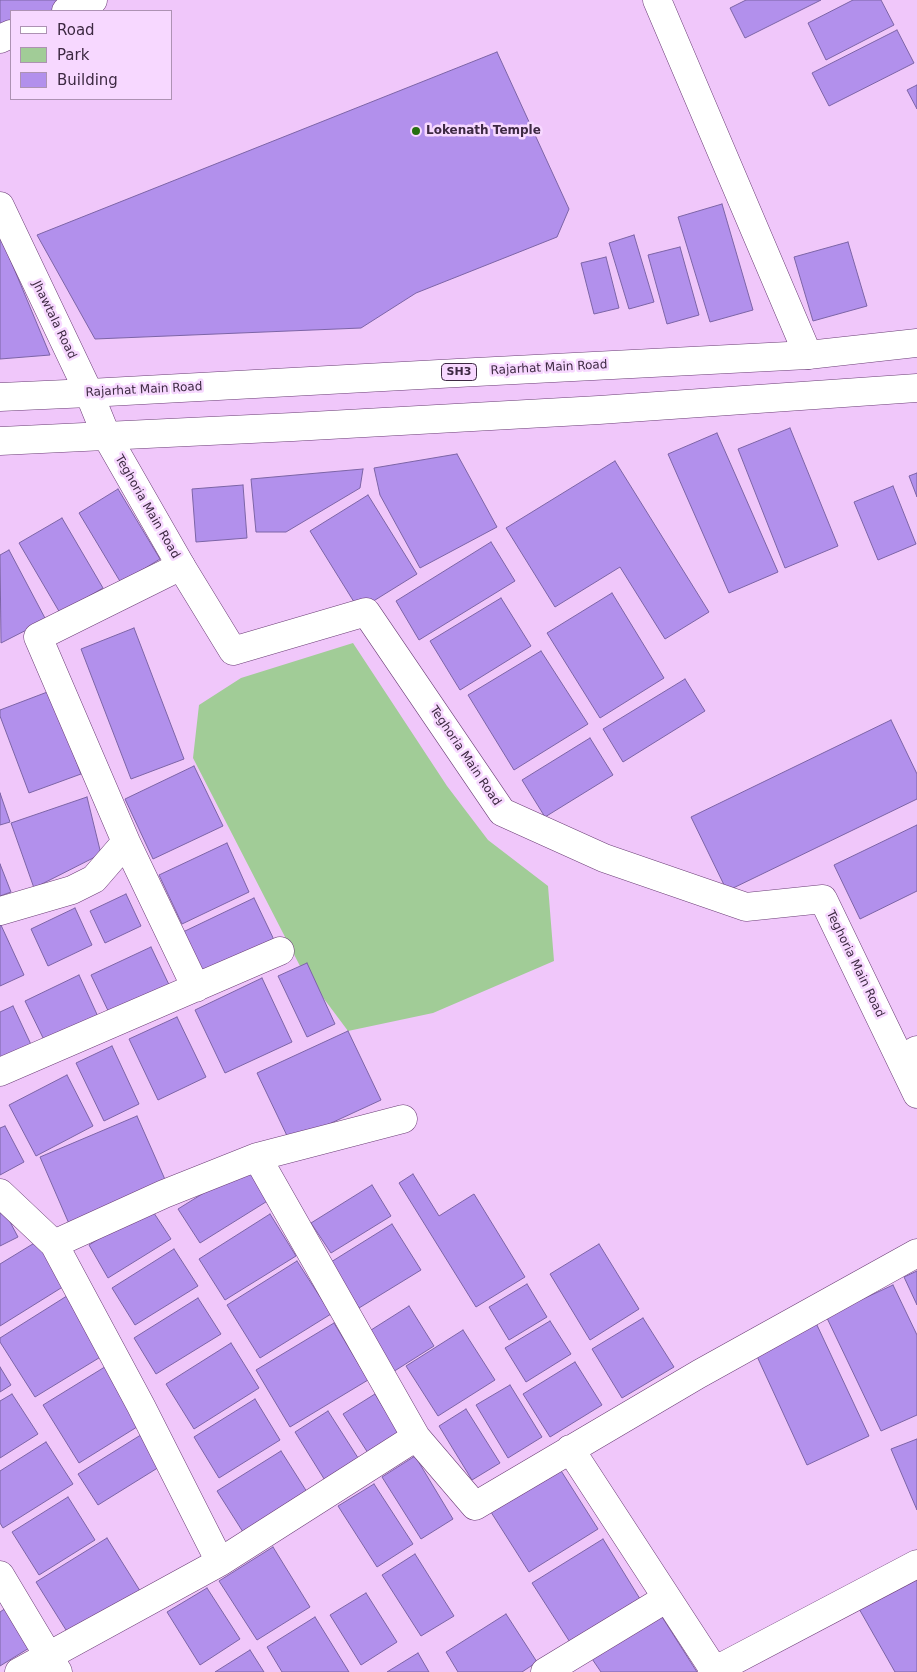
<!DOCTYPE html>
<html>
<head>
<meta charset="utf-8">
<style>
	body { margin:0 }
	#map { position:relative; width:917px; height:1672px; overflow:hidden; background:#f0c7fa; font-family:"DejaVu Sans",sans-serif }
	canvas { display:block }
	.legend { position:absolute; left:10px; top:10px; width:162px; height:90px; box-sizing:border-box; background:#f7d8ff; border:1px solid #ad92b3; margin:0; padding:6px 9px; list-style:none; font-size:15px; color:#3d2942 }
	.legend li { display:flex; align-items:center; gap:10px; height:25px }
	.legend b { width:25px; border:1px solid #ad92b3 }
</style>
</head>
<body>
<div id="map">
<canvas width="917" height="1672"></canvas>
<ul class="legend">
<li><b style="height:6px;background:#fff"></b>Road</li>
<li><b style="height:14px;background:#a1cc97"></b>Park</li>
<li><b style="height:14px;background:#b290ec"></b>Building</li>
</ul>
</div>
<script>
const g = document.querySelector('canvas').getContext('2d');
g.lineJoin = 'round';
function fillPath(path, color) { g.fillStyle = color; g.fill(path, 'evenodd'); }
const shape = rows => new Path2D(rows.map(r => 'M' + r).join(''));
function strokePath(path, color, width, dash) { g.strokeStyle = color; g.lineWidth = width; g.lineCap = dash ? 'butt' : 'round'; g.setLineDash(dash || []); g.stroke(path); }
function write(font, color, halo, rows, align = 'center') {
  g.font = font + ' "DejaVu Sans",sans-serif'; g.lineWidth = 5; g.setLineDash([]); g.textBaseline = 'middle'; g.strokeStyle = halo; g.fillStyle = color; for (const [text, x, y, turn = 0] of rows) {
    g.save(); g.translate(x, y); g.rotate((+turn || 0) * Math.PI / 180); g.textAlign = isNaN(turn) ? turn : align; if (halo) g.strokeText(text, 0, 0); g.fillText(text, 0, 0); g.restore();
  }
}
fillPath(shape([
	[353,643,447,786,488,840,548,886,554,961,433,1013,348,1031,301,968,193,758,199,705,241,678]
]), '#a1cc97');
const building = shape([
	[0,0,69,0,62,11,11,11,11,30,0,34,0,0],
	[746,0,821,0,745,38,730,8,746,0],
	[853,0,881,0,894,25,826,60,808,23,853,0],
	[897,30,914,63,829,106,812,73,897,30],
	[497,52,569,209,557,237,416,293,361,328,95,339,37,235,497,52],
	[917,85,917,109,907,90,917,85],
	[722,204,753,310,710,322,678,217,722,204],
	[0,235,50,355,0,359,0,235],
	[634,235,654,302,629,309,609,243,634,235],
	[848,242,867,306,813,321,794,257,848,242],
	[680,247,699,315,667,324,648,255,680,247],
	[606,257,619,308,594,314,581,263,606,257],
	[790,428,838,546,785,568,738,449,790,428],
	[717,433,778,572,729,593,668,454,717,433],
	[457,454,497,527,420,568,380,495,374,468,457,454],
	[615,461,709,612,665,639,620,567,555,607,506,528,615,461],
	[363,469,360,488,286,532,256,532,251,479,363,469],
	[917,473,917,497,909,476,917,473],
	[243,485,247,538,196,542,192,489,243,485],
	[893,486,916,544,878,560,854,502,893,486],
	[118,489,160,559,121,583,79,513,118,489],
	[368,495,417,574,359,610,310,531,368,495],
	[62,518,103,588,60,613,19,543,62,518],
	[491,542,515,581,419,640,396,601,491,542],
	[9,550,46,620,1,643,0,555,9,550],
	[612,593,664,678,600,718,547,633,612,593],
	[501,598,531,646,460,690,430,641,501,598],
	[134,628,184,759,131,779,81,649,134,628],
	[541,651,588,724,514,770,468,695,541,651],
	[685,679,705,711,623,762,603,729,685,679],
	[50,691,81,774,29,793,0,716,0,710,50,691],
	[891,720,917,774,917,799,727,891,691,817,891,720],
	[590,738,613,775,545,817,522,780,590,738],
	[194,766,223,826,153,859,125,799,194,766],
	[0,793,10,822,0,825,0,793],
	[87,797,101,854,34,888,11,823,87,797],
	[917,825,917,891,860,919,834,865,917,825],
	[227,843,249,892,182,924,159,875,227,843],
	[0,864,11,892,0,896,0,864],
	[126,894,141,926,105,943,90,911,126,894],
	[254,898,276,944,205,978,183,932,254,898],
	[75,908,92,945,48,966,31,929,75,908],
	[0,923,24,975,0,986,0,923],
	[151,947,172,991,112,1019,91,975,151,947],
	[307,963,335,1024,307,1037,278,976,307,963],
	[79,975,100,1021,47,1046,25,1001,79,975],
	[262,978,292,1042,225,1073,195,1010,262,978],
	[13,1006,35,1053,0,1070,0,1012,13,1006],
	[177,1017,206,1077,158,1100,129,1039,177,1017],
	[348,1031,381,1100,290,1142,257,1073,348,1031],
	[112,1046,139,1104,104,1121,76,1063,112,1046],
	[67,1075,93,1126,36,1156,9,1105,67,1075],
	[137,1116,167,1184,70,1226,40,1157,137,1116],
	[5,1126,24,1162,0,1175,0,1128,5,1126],
	[247,1166,269,1200,200,1243,178,1209,247,1166],
	[413,1174,439,1216,474,1194,525,1277,476,1307,399,1183,413,1174],
	[372,1185,391,1216,331,1253,311,1223,372,1185],
	[0,1203,18,1237,0,1246,0,1203],
	[150,1207,171,1239,108,1278,89,1245,150,1207],
	[270,1214,296,1256,225,1300,199,1259,270,1214],
	[392,1224,421,1270,359,1308,331,1262,392,1224],
	[41,1239,69,1283,0,1326,0,1264,41,1239],
	[599,1244,639,1309,590,1340,550,1274,599,1244],
	[174,1249,198,1286,135,1325,112,1288,174,1249],
	[297,1261,331,1314,260,1358,227,1305,297,1261],
	[917,1271,917,1305,904,1277,917,1271],
	[527,1284,547,1317,509,1340,489,1307,527,1284],
	[893,1285,917,1335,917,1415,881,1431,826,1316,893,1285],
	[70,1294,107,1353,35,1397,0,1342,0,1338,70,1294],
	[198,1298,221,1334,156,1374,134,1338,198,1298],
	[409,1306,434,1346,385,1377,360,1337,409,1306],
	[643,1318,674,1367,622,1398,592,1349,643,1318],
	[550,1321,571,1354,526,1382,505,1348,550,1321],
	[334,1323,368,1380,290,1427,256,1370,334,1323],
	[816,1323,869,1436,807,1465,755,1352,816,1323],
	[463,1330,495,1380,438,1416,406,1366,463,1330],
	[231,1343,259,1388,194,1429,166,1384,231,1343],
	[575,1362,602,1405,550,1437,523,1394,575,1362],
	[108,1365,145,1422,79,1463,43,1405,108,1365],
	[0,1367,11,1385,0,1392,0,1367],
	[510,1385,542,1437,508,1458,476,1405,510,1385],
	[12,1394,38,1434,0,1458,0,1401,12,1394],
	[375,1394,399,1433,368,1453,343,1414,375,1394],
	[255,1399,280,1440,219,1478,194,1437,255,1399],
	[466,1409,500,1463,472,1480,439,1426,466,1409],
	[328,1411,360,1461,326,1482,295,1432,328,1411],
	[144,1433,164,1464,98,1505,78,1474,144,1433],
	[917,1439,917,1510,891,1449,917,1439],
	[46,1442,73,1484,3,1528,0,1523,0,1471,46,1442],
	[281,1451,307,1492,243,1532,217,1491,281,1451],
	[415,1456,453,1519,421,1539,382,1477,415,1456],
	[558,1466,598,1529,529,1572,489,1509,558,1466],
	[374,1484,413,1544,377,1567,338,1506,374,1484],
	[68,1497,95,1540,39,1575,12,1532,68,1497],
	[107,1538,142,1594,71,1638,36,1582,107,1538],
	[603,1539,645,1607,575,1650,532,1583,603,1539],
	[273,1547,310,1607,257,1640,219,1581,273,1547],
	[415,1554,454,1616,421,1636,382,1575,415,1554],
	[917,1572,917,1672,895,1672,858,1607,917,1572],
	[207,1588,240,1639,200,1665,167,1612,207,1588],
	[366,1593,397,1642,361,1665,330,1615,366,1593],
	[9,1606,34,1645,0,1666,0,1612,9,1606],
	[657,1609,697,1672,601,1672,588,1653,657,1609],
	[506,1614,537,1662,522,1672,458,1672,446,1652,506,1614],
	[315,1617,349,1672,282,1672,267,1647,315,1617],
	[250,1650,264,1672,215,1672,250,1650],
	[418,1653,429,1672,387,1672,418,1653]
]);
fillPath(building, '#b290ec');
strokePath(building, '#7c64a6', 1);
const minor = shape([
	[657,0,808,355],
	[66,11,93,0],
	[0,39,11,34],
	[0,206,89,393,106,435],
	[126,842,196,988],
	[0,911,72,890,94,879,126,842,38,637,181,566],
	[901,1059,917,1050],
	[0,1072,280,951],
	[257,1157,416,1437],
	[0,1193,54,1244,141,1406,220,1562],
	[54,1244,164,1194,257,1157,403,1119],
	[570,1449,714,1670],
	[0,1575,58,1672],
	[19,1672,220,1562,416,1437,475,1506,699,1374,917,1253],
	[545,1672,667,1598],
	[712,1672,917,1564]
]);
const tertiary = shape([
	[106,435,181,566,233,651,366,612,502,812,604,858,746,907,823,899,917,1094]
]);
const primary = shape([
	[0,397,89,393,476,372,808,355,917,343],
	[0,441,293,427,599,410,917,388]
]);
strokePath(minor, '#6a3d75', 29);
strokePath(tertiary, '#6a3d75', 29);
strokePath(primary, '#6a3d75', 29);
strokePath(minor, '#fff', 28);
strokePath(tertiary, '#fff', 28);
strokePath(primary, '#fff', 28);
for (const [x, y, r, color] of [
	[416,131,5,"#266f10"]
]) { const dot = new Path2D(); dot.arc(x, y, r, 0, 2 * Math.PI); g.fillStyle = color; g.fill(dot); strokePath(dot, '#f7d8ff', 2); }
for (const [x, y, w] of [
	[459,372,35]
]) { const box = new Path2D(); box.roundRect(x - w / 2, y - 8.5, w, 17, 4); g.fillStyle = '#f7d8ff'; g.fill(box); strokePath(box, '#3d2942', 1); }
write('bold 11px', '#3d2942', null, [
	["SH3",459,372]
]);
write('bold 12px', '#3d2942', '#f7d8ff', [
	["Lokenath Temple",426,131]
], 'left');
write('12px', '#3d2942', '#f7d8ff', [
	["Jhawtala Road",54,320,64],
	["Rajarhat Main Road",549,368,-3],
	["Rajarhat Main Road",144,390,-3],
	["Teghoria Main Road",147,507,60],
	["Teghoria Main Road",465,756,56],
	["Teghoria Main Road",855,964,64]
]);
</script>
</body>
</html>
